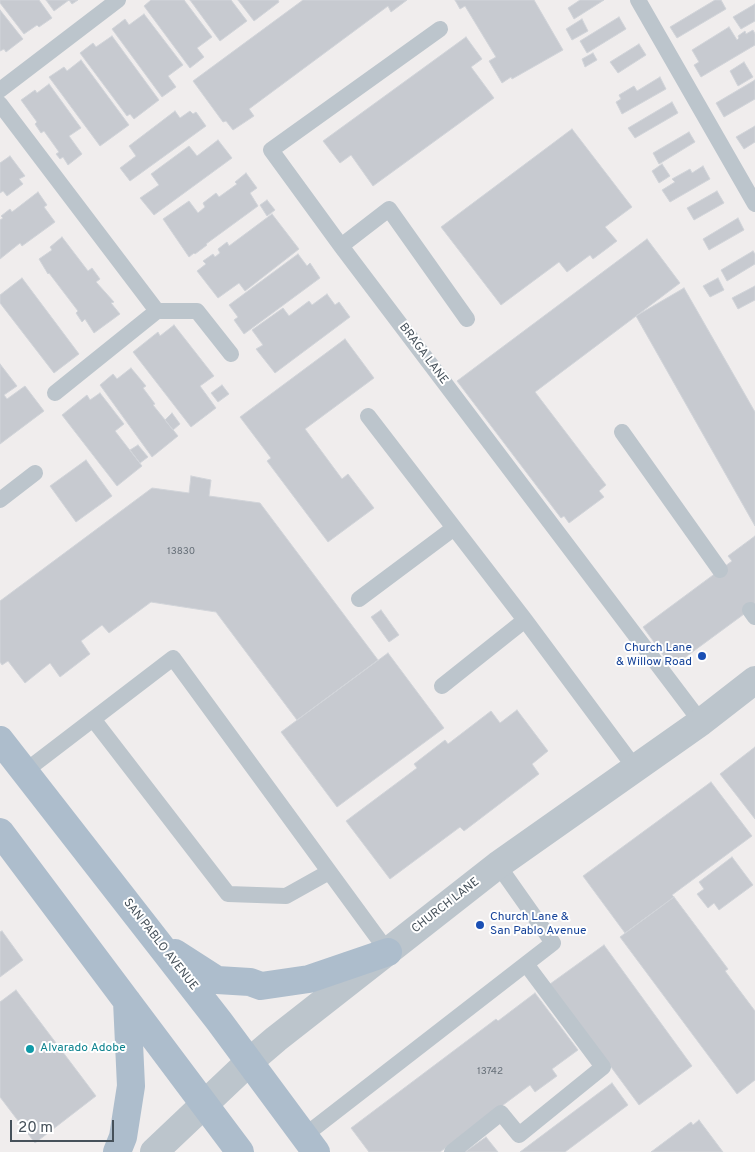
<!DOCTYPE html>
<html>
<head>
<meta charset="utf-8">
<style>
	body { margin:0 }
	#map { position:relative; width:755px; height:1152px; overflow:hidden; background:#f0eded; font-family:Overpass,sans-serif }
	canvas { display:block }
	.scale { position:absolute; left:10px; top:1120px; width:104px; height:22px; box-sizing:border-box; border:2px solid #46515a; border-top:0; padding-left:6px; font-size:15px; line-height:18px; white-space:nowrap; color:#46515a; -webkit-text-stroke:4px #fff; paint-order:stroke }
</style>
</head>
<body>
<div id="map">
<canvas width="755" height="1152"></canvas>
<div class="scale">20 m</div>
</div>
<script>
const g = document.querySelector('canvas').getContext('2d');
g.lineJoin = 'round';
function fillPath(path, color) { g.fillStyle = color; g.fill(path, 'evenodd'); }
const shape = rows => new Path2D(rows.map(r => 'M' + r).join(''));
function strokePath(path, color, width, dash) { g.strokeStyle = color; g.lineWidth = width; g.lineCap = dash ? 'butt' : 'round'; g.setLineDash(dash || []); g.stroke(path); }
function write(font, color, halo, rows, align = 'center') {
  g.font = font + ' Overpass,sans-serif'; g.lineWidth = 4; g.setLineDash([]); g.textBaseline = 'middle'; g.strokeStyle = halo; g.fillStyle = color; for (const [text, x, y, turn = 0] of rows) {
    g.save(); g.translate(x, y); g.rotate((+turn || 0) * Math.PI / 180); g.textAlign = isNaN(turn) ? turn : align; if (halo) g.strokeText(text, 0, 0); g.fillText(text, 0, 0); g.restore();
  }
}
const building = shape([
	[0,0,39,0,52,18,39,27,37,25,24,34,0,3,0,0],
	[46,0,78,0,72,4,69,0,54,11,46,0],
	[151,0,184,0,212,37,197,48,204,57,190,68,144,6,151,0],
	[190,0,231,0,247,21,220,41,190,0],
	[238,0,278,0,279,2,254,21,238,0],
	[303,0,407,0,391,12,388,6,249,109,254,116,233,130,226,121,223,122,193,81,303,0],
	[455,0,534,0,563,50,512,79,511,77,502,83,489,61,496,57,465,6,460,9,455,0],
	[580,0,604,0,574,19,568,8,580,0],
	[715,0,721,0,726,9,677,38,670,27,715,0],
	[755,4,755,21,741,29,733,17,755,4],
	[0,10,23,39,6,52,4,49,0,51,0,10],
	[144,14,183,65,168,76,176,87,162,97,112,29,125,19,129,25,144,14],
	[619,17,626,29,587,53,580,41,619,17],
	[582,19,588,31,572,40,566,29,582,19],
	[729,27,737,40,739,38,738,36,745,31,746,34,753,30,755,34,755,45,701,77,694,65,699,62,692,50,729,27],
	[112,36,159,100,134,119,130,114,127,116,80,53,93,43,96,47,112,36],
	[466,37,482,59,471,67,494,98,373,186,351,155,340,163,323,141,466,37],
	[639,44,646,55,618,73,610,62,639,44],
	[593,53,597,60,585,67,582,59,593,53],
	[81,60,129,125,100,146,49,77,64,67,67,71,81,60],
	[744,62,753,77,738,86,730,71,744,62],
	[660,77,666,89,622,114,616,102,621,99,619,95,634,86,637,91,660,77],
	[755,80,755,99,724,117,716,103,755,80],
	[49,84,81,128,69,136,82,154,68,165,63,157,60,159,56,154,59,152,44,131,41,133,35,124,37,122,21,100,35,90,37,93,49,84],
	[672,102,678,113,635,138,628,128,672,102],
	[175,111,180,118,190,111,193,114,196,112,206,126,130,181,120,168,136,156,129,146,175,111],
	[755,126,755,142,744,149,736,137,755,126],
	[572,129,632,207,605,227,617,241,593,259,590,255,567,272,559,262,501,305,441,227,572,129],
	[689,132,695,142,659,164,653,153,689,132],
	[218,140,232,158,154,215,140,198,159,185,151,174,189,146,197,156,218,140],
	[10,156,25,176,19,179,23,184,7,196,3,191,0,193,0,163,10,156],
	[662,164,670,176,659,183,652,171,662,164],
	[703,166,710,179,670,202,662,190,675,182,672,179,690,169,692,173,703,166],
	[246,173,257,188,250,193,258,206,206,244,207,245,195,254,194,253,189,257,163,219,189,201,198,213,205,207,203,203,216,193,219,197,237,184,235,182,246,173],
	[717,191,724,203,694,220,687,208,717,191],
	[38,192,47,205,44,207,55,222,22,246,20,243,0,259,0,220,3,218,1,216,10,209,12,212,38,192],
	[267,200,275,210,267,216,260,205,267,200],
	[272,214,299,249,245,291,239,283,218,298,197,271,206,264,203,261,213,254,215,257,220,253,218,249,227,242,229,246,272,214],
	[738,218,744,230,709,250,703,239,738,218],
	[62,237,88,271,92,268,100,279,96,282,114,302,111,303,120,314,94,333,85,319,82,322,76,313,78,311,49,273,48,274,39,259,52,250,50,247,62,237],
	[647,239,680,283,535,392,606,485,599,491,604,497,569,523,564,516,561,518,457,381,647,239],
	[753,251,755,254,755,264,727,281,721,270,753,251],
	[298,254,307,266,310,263,320,278,244,334,234,320,238,317,229,305,298,254],
	[22,278,79,354,54,373,0,303,0,295,22,278],
	[718,278,724,290,710,297,703,286,718,278],
	[755,286,755,300,738,309,732,298,755,286],
	[684,288,755,412,755,526,636,316,684,288],
	[327,294,335,305,339,302,350,317,275,373,256,349,263,345,252,330,283,308,289,316,309,301,312,305,327,294],
	[174,325,214,376,200,386,216,408,191,427,133,352,158,332,160,336,174,325],
	[345,339,374,378,305,429,342,479,348,474,374,508,328,542,267,461,271,458,240,417,345,339],
	[0,364,17,386,4,395,7,399,25,386,44,411,0,444,0,364],
	[131,368,146,386,143,388,155,404,153,405,178,436,152,457,100,385,113,374,117,379,131,368],
	[222,385,229,394,218,402,211,393,222,385],
	[100,393,124,424,115,431,142,466,117,486,62,415,87,395,90,400,100,393],
	[172,413,180,424,173,430,165,420,172,413],
	[138,445,148,457,140,463,130,450,138,445],
	[86,460,112,496,76,522,50,486,86,460],
	[191,476,211,480,209,496,260,503,378,660,297,720,216,612,151,602,109,633,102,625,81,641,90,654,60,677,50,663,25,683,8,661,2,665,0,662,0,601,152,488,189,493,191,476],
	[755,536,755,606,672,667,643,627,732,561,728,556,755,536],
	[381,610,399,635,389,642,371,617,381,610],
	[388,653,444,728,337,807,281,732,388,653],
	[517,710,548,751,532,764,539,774,464,831,460,827,390,879,346,821,417,768,414,764,445,740,448,744,491,711,500,723,517,710],
	[755,747,755,819,720,774,755,747],
	[711,782,752,836,672,895,674,897,625,933,583,876,711,782],
	[732,857,753,885,719,910,714,903,708,908,697,894,704,889,699,882,732,857],
	[674,897,728,969,725,971,755,1011,755,1080,737,1094,620,937,674,897],
	[2,931,23,960,0,977,0,932,2,931],
	[604,945,692,1066,639,1105,550,984,604,945],
	[16,990,96,1096,35,1143,0,1097,0,1002,16,990],
	[535,993,578,1050,552,1069,557,1076,535,1092,530,1085,440,1152,369,1152,351,1128,496,1019,498,1021,535,993],
	[612,1083,628,1105,565,1152,520,1152,612,1083],
	[699,1120,723,1152,651,1152,691,1122,693,1125,699,1120],
	[486,1137,498,1152,465,1152,486,1137]
]);
fillPath(building, '#c7cad0');
strokePath(building, '#d1d4d9', 1);
strokePath(shape([
	[638,0,755,204],
	[440,29,271,150,341,246,701,722],
	[0,90,118,0],
	[0,104,157,311,55,393],
	[341,246,389,209,467,319],
	[157,311,197,311,231,354],
	[368,416,525,620,635,768],
	[622,432,720,570],
	[0,500,35,473],
	[359,599,454,528],
	[750,610,755,617],
	[442,686,525,620],
	[93,719,228,894,286,896,329,872],
	[24,772,173,658,388,952],
	[304,1136,553,943,498,865],
	[452,1152,501,1113,519,1135,603,1067,526,964]
]), '#bcc5cc', 16);
strokePath(shape([
	[154,1152,249,1062,276,1039,498,865,701,722,755,680]
]), '#bcc5cc', 28);
strokePath(shape([
	[0,740,219,1021,316,1152],
	[0,832,240,1152],
	[175,953,217,980,250,982,261,986,309,979,388,952],
	[117,1152,123,1137,131,1086,127,1001]
]), '#adbdcc', 28);
for (const [x, y, r, color] of [
	[702,656,5,"#1a4fb4"],
	[480,925,5,"#1a4fb4"],
	[30,1049,5,"#0f9aa8"]
]) { const dot = new Path2D(); dot.arc(x, y, r, 0, 2 * Math.PI); g.fillStyle = color; g.fill(dot); strokePath(dot, '#fff', 2); }
write('10px', '#666f78', null, [
	["13830",181,552],
	["13742",490,1072]
]);
write('12px', '#46515a', '#fff', [
	["BRAGA LANE",423,354,53],
	["CHURCH LANE",446,906,-38],
	["SAN PABLO AVENUE",160,945,52]
]);
write('12px', '#164399', '#fff', [
	["Church Lane",692,649],
	["& Willow Road",692,663],
	["Church Lane &",490,918,"left"],
	["San Pablo Avenue",490,932,"left"]
], 'right');
write('12px', '#0d838f', '#fff', [
	["Alvarado Adobe",40,1049]
], 'left');
</script>
</body>
</html>
